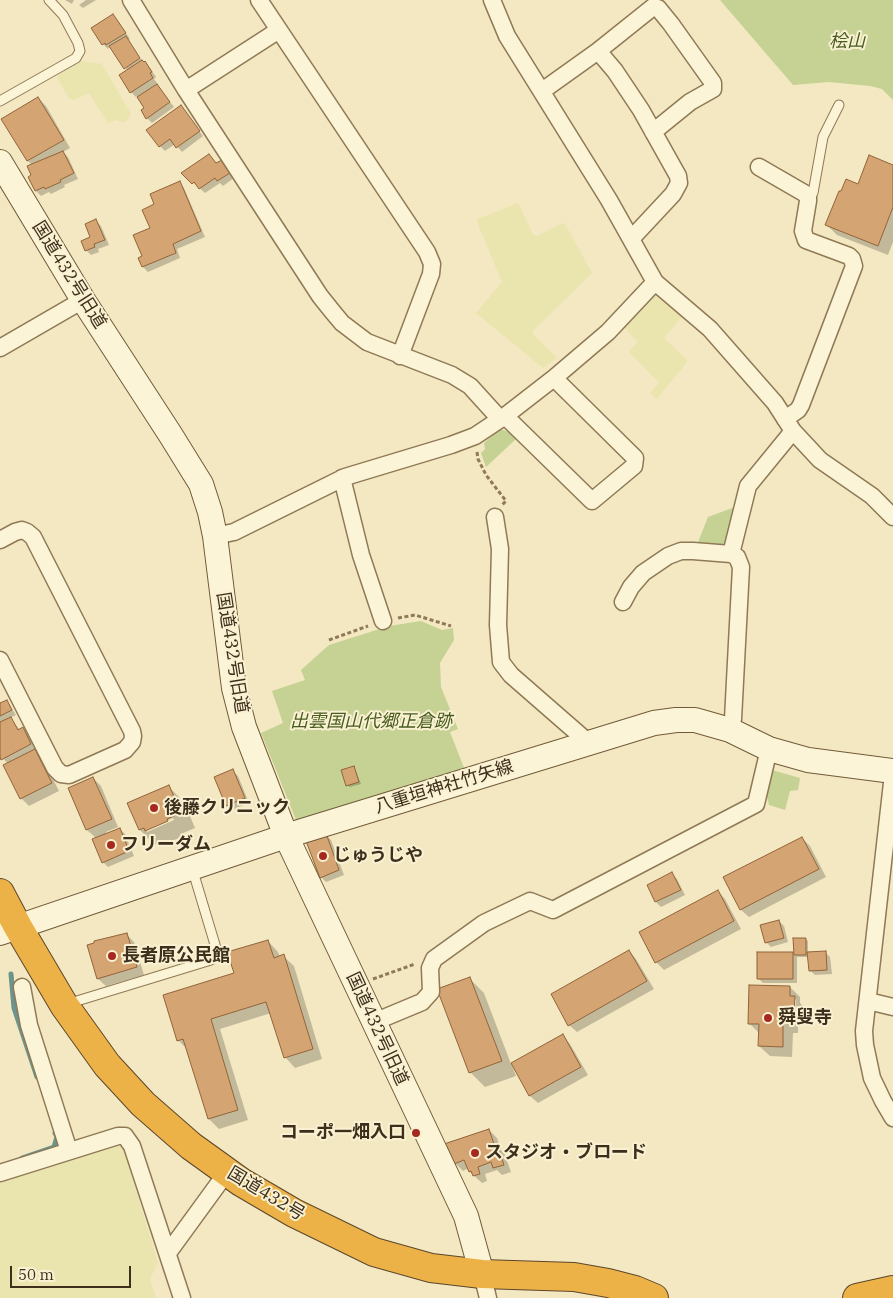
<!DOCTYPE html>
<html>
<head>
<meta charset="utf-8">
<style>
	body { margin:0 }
	#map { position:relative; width:893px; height:1298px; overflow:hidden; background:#f3e8c1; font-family:"IBM Plex Serif",serif }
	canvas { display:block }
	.scale { position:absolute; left:10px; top:1266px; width:121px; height:22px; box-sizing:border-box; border:2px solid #3d2f1c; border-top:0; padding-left:6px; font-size:15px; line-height:18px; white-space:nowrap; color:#3d2f1c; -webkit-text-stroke:4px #f9f1d2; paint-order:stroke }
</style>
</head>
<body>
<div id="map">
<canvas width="893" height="1298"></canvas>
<div class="scale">50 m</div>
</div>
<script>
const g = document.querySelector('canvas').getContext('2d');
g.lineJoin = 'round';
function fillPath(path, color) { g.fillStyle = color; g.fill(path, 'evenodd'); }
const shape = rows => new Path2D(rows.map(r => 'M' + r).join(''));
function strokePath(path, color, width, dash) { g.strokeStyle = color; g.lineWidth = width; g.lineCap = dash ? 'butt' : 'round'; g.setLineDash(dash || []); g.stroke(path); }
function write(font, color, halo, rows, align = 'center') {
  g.font = font + ' "IBM Plex Serif","Noto Sans JP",serif'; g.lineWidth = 4; g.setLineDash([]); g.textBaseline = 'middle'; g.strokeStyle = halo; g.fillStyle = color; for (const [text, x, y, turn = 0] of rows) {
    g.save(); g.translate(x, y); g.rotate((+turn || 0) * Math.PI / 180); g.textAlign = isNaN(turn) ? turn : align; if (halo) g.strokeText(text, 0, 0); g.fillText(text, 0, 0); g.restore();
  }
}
fillPath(shape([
	[81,61,102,64,131,114,125,123,116,120,109,123,107,122,89,93,74,100,69,98,57,78,58,75],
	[518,203,533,234,537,236,563,223,565,224,592,273,533,331,533,334,557,358,543,368,476,313,502,282,477,222,478,219],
	[656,296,682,317,664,338,687,360,687,362,657,399,650,393,659,383,630,353,629,351,638,342,624,327,647,298],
	[110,1144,118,1145,123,1148,158,1263,150,1279,156,1298,0,1298,0,1180]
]), '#eae5ae');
fillPath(shape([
	[720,0,893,0,893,100,882,89,870,86,829,82,793,85],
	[500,429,509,432,516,439,486,467,481,453,485,449,484,443],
	[735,507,726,542,718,547,701,547,698,542,708,517],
	[421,621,442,630,453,628,454,640,440,663,441,687,458,729,450,732,466,773,298,825,261,733,283,723,272,691,305,680,301,670,329,645,389,626],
	[772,770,800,778,798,790,790,791,785,810,769,805,766,793]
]), '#c6d294');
fillPath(shape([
	[65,0,74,0,72,4],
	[86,0,96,0,83,8,79,5],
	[113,16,118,21,130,39,128,40,144,64,150,68,156,77,154,79,157,83,156,84,174,107,152,123,147,118,146,108,137,96,136,97,131,92,128,71,110,47,108,49,103,44],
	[38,98,46,106,70,148,63,152,68,157,78,179,64,185,65,187,51,194,49,192,41,196,36,191,30,177,33,176,32,165,28,161,3,119],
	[181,107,203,136,182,152,175,144,165,151,160,146],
	[209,155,217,164,222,161,234,178,223,186,220,183,205,193,183,173],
	[893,166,893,242,888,255,837,235,827,225,858,185],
	[179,183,184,188,205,237,177,249,180,258,148,272,143,267,156,205],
	[96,221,101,226,109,245,98,249,99,252,91,255,86,250,92,238],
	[7,701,16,715,10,718,20,730,23,729,28,734,36,749,34,750,42,758,59,791,29,806,21,798,8,764,0,755,0,704],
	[354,767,361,784,350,787,347,785],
	[233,771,238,776,249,803,232,810,227,805],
	[93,778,101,786,118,827,106,832,107,835,120,829,125,834,134,856,108,867,103,862,97,839,87,830,70,788],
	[169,787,184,802,195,828,181,834,182,837,161,845,159,843,155,845,140,830,129,803],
	[173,818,174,820,147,832,147,829],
	[326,835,331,840,344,875,326,882,321,877],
	[802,838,810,846,826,877,749,917,741,910,724,878],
	[672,874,677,879,685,895,661,907,656,902,648,885],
	[718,891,725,899,741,929,664,970,656,962],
	[779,921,784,926,788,942,771,947,766,942],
	[126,934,134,942,144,975,106,986,98,979],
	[795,939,805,939,808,941,808,954,825,952,830,957,832,974,815,975,810,970,809,957,797,957,797,983,763,983,758,978,792,954,795,956],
	[268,941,278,952,280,957,283,956,294,966,322,1059,295,1068,285,1057,271,1013,220,1029,248,1120,219,1129,209,1119,188,1050,178,1040,235,974],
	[629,951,636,959,654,989,577,1032,569,1025],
	[469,978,484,993,511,1064,563,1036,570,1044,588,1075,538,1103,530,1096,513,1065,512,1065,516,1076,485,1087,470,1072],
	[790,987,800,997,800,1003,805,1008,804,1022,798,1022,798,1033,793,1033,792,1057,770,1056,759,1046,760,1034,749,1023],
	[794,998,796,1000,795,1018,793,1018],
	[489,1130,497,1138,501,1150,505,1155,511,1172,502,1175,497,1170,485,1174,487,1181,482,1183,470,1172,469,1168,463,1171,455,1163]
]), '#0003');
strokePath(shape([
	[11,974,14,1008,37,1077],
	[22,1158,54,1147,57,1137,55,1133]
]), '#6a948d', 5);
const building = shape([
	[113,14,126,33,106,45,105,43,102,45,91,28,113,14],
	[126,36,140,58,124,69,109,46,126,36],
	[142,60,144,62,145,61,152,72,150,73,153,78,130,93,119,75,142,60],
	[157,84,170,102,146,119,141,110,144,108,137,97,157,84],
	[38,97,64,140,27,161,1,119,38,97],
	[181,105,200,131,176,148,170,139,159,147,146,130,181,105],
	[63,151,74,173,60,180,61,182,45,189,44,187,35,191,28,177,31,175,27,166,63,151],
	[209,154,216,163,222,160,230,173,217,181,215,178,199,189,194,182,192,184,181,173,209,154],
	[869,155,893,165,893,207,878,246,825,225,839,191,841,191,846,179,858,184,869,155],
	[180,181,201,231,173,244,176,253,142,267,138,258,142,256,133,235,150,228,142,210,154,204,150,194,180,181],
	[96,219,105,240,94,244,95,247,85,251,81,241,90,237,85,224,96,219],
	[7,700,12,710,0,716,0,703,7,700],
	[11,717,18,730,23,727,31,744,1,760,0,757,0,722,11,717],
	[35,749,52,783,20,799,3,765,35,749],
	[354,766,359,782,346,786,341,770,354,766],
	[233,769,245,798,226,806,214,777,233,769],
	[93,777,112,819,86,830,68,788,93,777],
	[169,785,181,813,167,819,168,821,145,831,144,828,139,830,127,803,169,785],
	[120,828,129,851,102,863,92,839,120,828],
	[326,833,339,870,320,878,306,841,326,833],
	[802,837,819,869,740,910,723,877,802,837],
	[672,872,681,890,655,902,647,885,672,872],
	[718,890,734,921,655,963,639,932,718,890],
	[779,920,784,938,765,943,760,925,779,920],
	[127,933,137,967,97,979,87,945,94,943,94,941,127,933],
	[793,938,806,938,806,955,794,955,793,938],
	[268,940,274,958,284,954,313,1049,284,1058,266,1002,211,1019,238,1110,208,1119,183,1039,177,1041,163,995,234,973,227,952,268,940],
	[629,950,647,981,568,1026,551,994,629,950],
	[826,951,827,970,809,971,807,952,826,951],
	[757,952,793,952,793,979,757,979,757,952],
	[470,977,502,1061,469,1073,437,989,470,977],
	[749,985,790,986,790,996,795,996,794,1012,789,1012,788,1023,783,1023,783,1047,758,1046,759,1024,748,1024,749,985],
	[563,1034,581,1067,529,1096,511,1063,563,1034],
	[489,1129,495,1147,498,1146,504,1165,493,1168,491,1162,478,1167,480,1174,473,1176,471,1171,469,1172,464,1160,454,1164,444,1144,489,1129]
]);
fillPath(building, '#d5a473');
strokePath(building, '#916339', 1);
const lane = shape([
	[0,101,76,58,80,51,78,43,63,15,49,0],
	[808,197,813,193,823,137,839,105],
	[67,1004,211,960,216,948,192,868]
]);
const street = shape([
	[131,0,186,90,320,296,332,311,342,323,367,342,452,375,470,386,500,419],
	[259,0,279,30],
	[492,0,507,36,609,200,655,282,710,329,775,403,793,431,820,460,872,496,893,517],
	[598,51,653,7,658,8,671,24,713,83,713,89,690,102,653,132],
	[186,90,279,30,427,252,432,264,431,274,400,356],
	[542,91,598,51,615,71,641,110,678,176,679,183,673,194,631,239],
	[759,167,804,193,808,197,808,201,803,231,806,240,849,256,852,259,854,266,801,405,798,410,785,419],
	[0,348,83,300],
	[505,416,592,501,634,466,635,458,554,378],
	[342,478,361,555,383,621],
	[495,517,500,549,498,625,501,662,511,675,589,743],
	[215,536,234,532,345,477,451,445,475,436,505,416,554,378,608,332,655,282],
	[0,540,15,532,22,530,27,532,33,537,132,731,133,736,132,742,125,750,69,775,61,774,55,768,0,660],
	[731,554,748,486,793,431],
	[623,602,631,587,643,573,668,556,681,551,693,551,731,554,737,557,741,567,733,719,730,730],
	[893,774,864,1031,865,1045,872,1078,883,1101,893,1118],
	[22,987,29,1025,69,1151],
	[868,1001,893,1007],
	[374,1022,422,1002,431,992,430,968,434,959,484,923,530,901,553,910,756,804,769,749],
	[0,1173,118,1136,125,1136,132,1146,182,1298],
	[168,1253,227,1172],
	[482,1274,488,1298]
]);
const secondary = shape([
	[0,162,83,300,170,434,201,484,210,512,215,536,234,688,244,727,286,836,466,1216,482,1274],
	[0,933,286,836,654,723,676,720,695,720,730,730,769,749,808,760,893,771]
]);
const highway = shape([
	[0,893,18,927,64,1005,107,1065,143,1104,191,1146,241,1182,294,1213,374,1252,431,1268,482,1274,574,1277,608,1283,635,1290,654,1298],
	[857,1298,893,1290]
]);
strokePath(lane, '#8f7956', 11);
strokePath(street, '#8f7956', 19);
strokePath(secondary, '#715a39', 26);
strokePath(highway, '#5c462b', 30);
strokePath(shape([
	[477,452,478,459,486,475,506,501,502,505],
	[398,618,415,615,451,626],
	[329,640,368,626],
	[373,979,415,964]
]), '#8f7956', 3, [4, 2.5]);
strokePath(lane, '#fcf4d6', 9);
strokePath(street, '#fcf4d6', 16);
strokePath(secondary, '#fcf4d6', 24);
strokePath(highway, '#ecb248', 28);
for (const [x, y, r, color] of [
	[154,808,5,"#a5291f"],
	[111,845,5,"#a5291f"],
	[323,856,5,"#a5291f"],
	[112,956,5,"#a5291f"],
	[768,1018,5,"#a5291f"],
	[416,1133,5,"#a5291f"],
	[475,1153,5,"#a5291f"]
]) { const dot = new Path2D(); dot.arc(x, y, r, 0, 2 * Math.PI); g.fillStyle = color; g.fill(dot); strokePath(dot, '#f9f1d2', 2); }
write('italic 18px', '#485c20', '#f9f1d2', [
	["桧山",847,42],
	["出雲国山代郷正倉跡",371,722]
]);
write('18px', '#3d2f1c', '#f9f1d2', [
	["国道432号旧道",69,275,58],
	["国道432号旧道",232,653,81],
	["八重垣神社竹矢線",444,787,-17],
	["国道432号旧道",377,1029,65],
	["国道432号",266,1194,31]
]);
write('bold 18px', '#3d2f1c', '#f9f1d2', [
	["後藤クリニック",164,808],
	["フリーダム",121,845],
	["じゅうじや",333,856],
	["長者原公民館",122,956],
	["舜叟寺",778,1018],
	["コーポ一畑入口",406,1133,"right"],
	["スタジオ・ブロード",485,1153]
], 'left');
</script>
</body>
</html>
